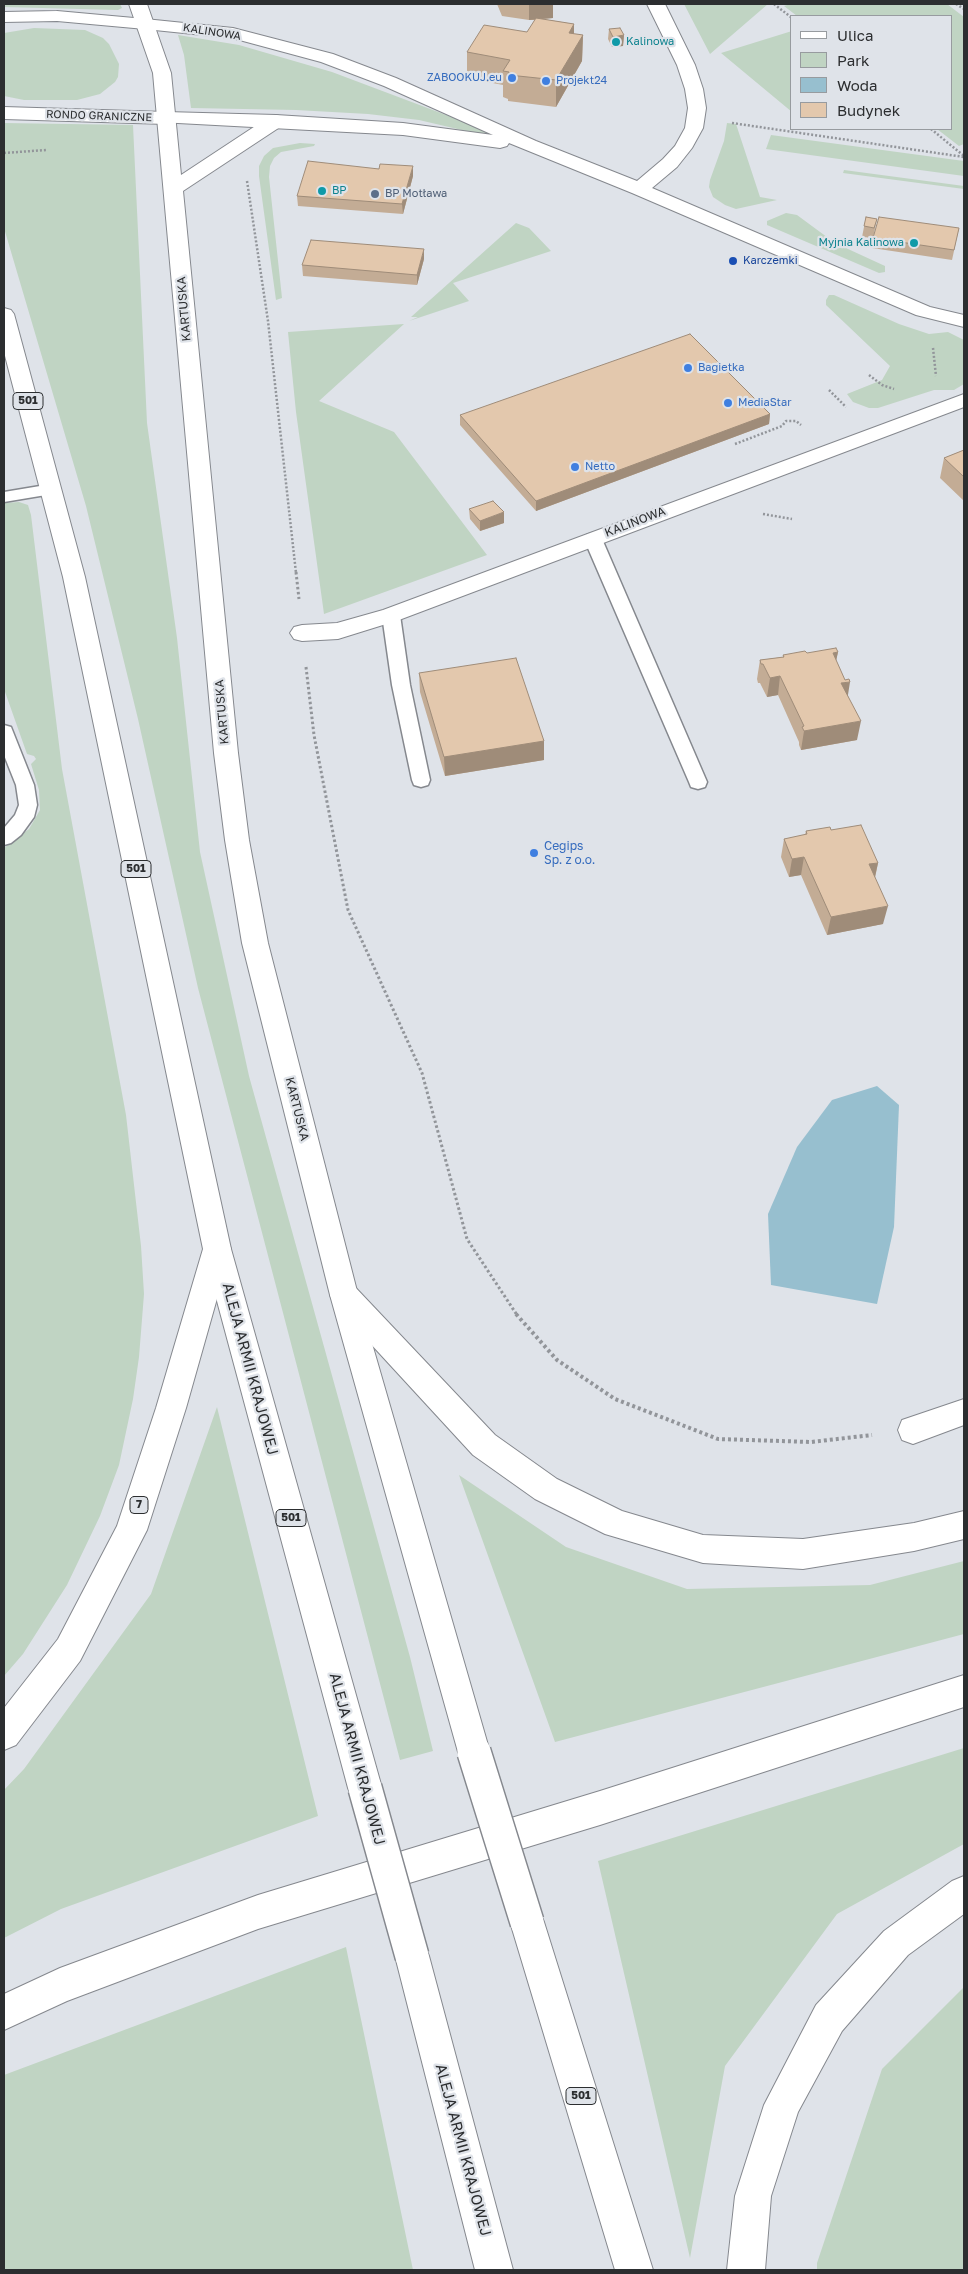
<!DOCTYPE html>
<html>
<head>
<meta charset="utf-8">
<style>
	body { margin:0 }
	#map { position:relative; width:968px; height:2274px; overflow:hidden; background:#dfe3e9; font-family:"Golos Text",sans-serif }
	canvas { display:block }
	.frame { position:absolute; inset:0; border:5px solid #2c2e30; pointer-events:none }
	.legend { position:absolute; left:790px; top:15px; width:162px; height:115px; box-sizing:border-box; background:#dfe3e9; border:1px solid #979b9f; margin:0; padding:6px 9px; list-style:none; font-size:15px; color:#2c2e30 }
	.legend li { display:flex; align-items:center; gap:10px; height:25px }
	.legend b { width:25px; border:1px solid #979b9f }
</style>
</head>
<body>
<div id="map">
<canvas width="968" height="2274"></canvas>
<div class="frame"></div>
<ul class="legend">
<li><b style="height:6px;background:#fff"></b>Ulica</li>
<li><b style="height:14px;background:#c0d4c3"></b>Park</li>
<li><b style="height:14px;background:#97bfcf"></b>Woda</li>
<li><b style="height:14px;background:#e3c8ad"></b>Budynek</li>
</ul>
</div>
<script>
const g = document.querySelector('canvas').getContext('2d');
g.lineJoin = 'round';
function fillPath(path, color) { g.fillStyle = color; g.fill(path, 'evenodd'); }
const shape = rows => new Path2D(rows.map(r => 'M' + r).join(''));
function strokePath(path, color, width, dash) { g.strokeStyle = color; g.lineWidth = width; g.lineCap = dash ? 'butt' : 'round'; g.setLineDash(dash || []); g.stroke(path); }
function write(font, color, halo, rows, align = 'center') {
  g.font = font + ' "Golos Text",sans-serif'; g.lineWidth = 4.5; g.setLineDash([]); g.textBaseline = 'middle'; g.strokeStyle = halo; g.fillStyle = color; for (const [text, x, y, turn = 0] of rows) {
    g.save(); g.translate(x, y); g.rotate((+turn || 0) * Math.PI / 180); g.textAlign = isNaN(turn) ? turn : align; if (halo) g.strokeText(text, 0, 0); g.fillText(text, 0, 0); g.restore();
  }
}
fillPath(shape([
	[4,4,120,4,122,8,118,10,4,7],
	[684,4,768,4,710,54],
	[790,4,947,4,964,17,964,144,959,146,937,129,952,129,952,16,797,16,784,6],
	[34,28,85,30,103,38,109,44,119,64,118,77,115,82,100,94,77,100,24,100,4,96,4,33],
	[792,31,792,112,721,53],
	[178,35,239,45,332,72,478,127,500,139,419,120,368,114,296,110,191,108,184,55],
	[4,123,133,125,147,423,177,638,200,852,249,1076,410,1657,433,1751,400,1760,198,988,138,719,86,506,4,228],
	[727,123,736,124,760,197,777,200,736,209,725,205,713,197,709,187,710,180,724,141],
	[771,135,964,161,964,176,766,149],
	[300,143,315,144,314,146,281,152,274,158,270,166,269,177,282,298,276,300,259,176,259,166,264,156,273,148],
	[844,170,964,186,964,189,843,173],
	[786,213,797,215,835,243,885,266,885,272,879,273,767,225,767,221],
	[516,223,529,228,551,251,453,283,469,301,409,321,418,317,411,317],
	[829,295,834,295,899,324,929,334,948,332,964,340,964,384,954,390,934,390,878,408,869,408,853,402,847,394,882,380,890,366,826,305,826,300],
	[404,324,319,401,394,432,487,555,324,614,296,412,288,332],
	[19,502,28,505,31,515,62,769,126,1115,141,1246,144,1294,139,1357,133,1399,119,1465,100,1516,67,1585,23,1654,4,1676,4,848,29,829,40,810,39,790,31,764,36,759,34,756,27,754,4,689,4,503],
	[217,1407,318,1816,61,1909,4,1938,4,1790,24,1769,151,1594],
	[459,1475,566,1547,687,1589,870,1585,964,1561,964,1634,555,1742],
	[964,1748,964,1844,837,1914,725,2066,690,2258,598,1861],
	[346,1947,413,2270,4,2270,4,2075],
	[964,1987,964,2270,817,2270,817,2263,882,2069]
]), '#c0d4c3');
fillPath(shape([
	[877,1086,899,1105,894,1227,877,1304,771,1285,768,1214,797,1147,832,1100]
]), '#97bfcf');
const service = shape([
	[52,484,58,485,60,489,58,493,4,502,4,492,52,484],
	[593,533,599,535,602,539,707,782,705,787,698,789,691,787,689,782,584,539,587,535,593,533],
	[391,609,397,611,400,615,410,685,430,780,428,785,421,787,414,785,412,780,392,685,382,615,385,611,391,609],
	[4,725,11,727,13,732,34,785,37,805,34,817,21,835,11,843,4,845,4,828,15,815,19,805,16,785,4,755,4,725]
]);
const minor = shape([
	[647,4,665,4,695,65,703,89,706,108,703,128,692,148,677,167,652,188,930,307,964,315,964,327,916,315,632,193,509,143,507,146,500,148,403,135,159,122,157,118,159,114,166,112,276,115,403,123,493,135,384,86,321,62,232,38,145,29,139,28,136,24,139,20,145,19,233,28,333,54,396,78,536,141,637,181,663,159,675,146,685,128,688,108,685,89,677,65,647,4],
	[964,394,964,407,399,620,338,639,302,641,294,639,290,633,294,627,302,625,337,623,383,610,964,394],
	[964,1399,964,1425,913,1444,902,1440,898,1430,902,1420,964,1399]
]);
const tertiary = shape([
	[57,11,145,19,151,20,154,24,151,28,145,29,57,21,4,22,4,12,57,11],
	[4,107,166,112,173,114,175,118,173,122,166,124,4,119,4,107]
]);
const primary = shape([
	[129,4,147,4,171,73,181,175,269,117,276,115,283,117,285,121,283,125,183,191,238,753,249,840,268,943,358,1295,490,1752,486,1763,474,1768,462,1763,458,1752,330,1295,242,943,225,840,214,753,153,73,129,4],
	[4,308,11,310,14,314,85,577,231,1249,382,1788,377,1800,365,1805,353,1800,348,1788,203,1249,63,577,4,352,4,308],
	[527,1905,539,1910,544,1922,653,2270,615,2270,510,1922,515,1910,527,1905],
	[412,1939,424,1944,429,1956,513,2270,475,2270,395,1956,400,1944,412,1939]
]);
const motorway = shape([
	[217,1237,227,1240,231,1249,186,1408,147,1530,80,1661,16,1745,4,1750,4,1708,58,1639,117,1526,156,1408,203,1249,207,1240,217,1237],
	[344,1283,354,1286,495,1435,557,1479,622,1511,703,1535,803,1539,914,1523,964,1511,964,1539,914,1551,803,1569,703,1563,605,1534,535,1499,473,1455,334,1304,330,1295,334,1286,344,1283],
	[964,1675,964,1707,600,1825,258,1929,67,2001,4,2030,4,1994,60,1968,258,1895,600,1791,964,1675],
	[964,1876,964,1914,908,1955,842,2031,798,2112,771,2196,765,2270,727,2270,735,2196,764,2105,816,2005,884,1931,952,1881,964,1876]
]);
strokePath(service, '#85888e', 3);
strokePath(minor, '#85888e', 2);
strokePath(tertiary, '#85888e', 2);
strokePath(primary, '#85888e', 2);
strokePath(motorway, '#85888e', 2);
strokePath(shape([
	[774,4,792,18],
	[956,4,964,9],
	[732,123,964,157],
	[931,129,964,156],
	[4,153,46,150],
	[247,181,268,321,296,573],
	[933,348,936,376],
	[869,375,882,385,894,389],
	[829,390,846,407],
	[735,444,782,426,786,421,796,421,801,425],
	[763,514,792,519]
]), '#92959a', 2.5, [2, 2]);
strokePath(shape([
	[296,572,299,599],
	[306,667,314,735,348,910,422,1073,467,1239,517,1315]
]), '#92959a', 3, [2.5, 2.5]);
strokePath(shape([
	[516,1314,557,1360,615,1399,718,1439,811,1442,872,1435]
]), '#92959a', 4, [3, 3]);
fillPath(service, '#fff');
fillPath(minor, '#fff');
fillPath(tertiary, '#fff');
fillPath(primary, '#fff');
fillPath(motorway, '#fff');
const primaryBridge = shape([
	[474,1752,527,1922],
	[365,1788,412,1956]
]);
strokePath(primaryBridge, '#85888e', 36, []);
strokePath(primaryBridge, '#fff', 33);
fillPath(shape([
	[497,4,553,4,553,18,543,19,574,24,574,34,583,35,582,61,556,107,508,101,508,99,503,97,503,85,467,78,467,52,527,32,535,20,529,20,502,16],
	[609,29,624,35,623,46,612,47,608,39],
	[413,176,403,214,298,206,297,196],
	[866,217,877,219,873,238,862,237],
	[959,228,952,260,872,248,873,238],
	[424,259,417,285,303,276,302,265],
	[770,414,769,424,536,511,460,425,460,415],
	[964,450,964,501,940,478,944,458],
	[469,509,504,523,480,531,470,519],
	[838,652,836,660,848,696,857,740,801,750,799,745,799,742,778,695,767,697,760,683,758,683,757,679,760,660,783,657,783,655],
	[419,673,544,741,544,760,445,776,420,692],
	[831,830,878,863,875,878,883,924,827,935,801,875,789,877,781,857,784,839,805,835,806,831]
]), '#c3ac95');
fillPath(shape([
	[529,4,553,4,553,18,529,20],
	[574,24,574,51,569,33],
	[583,35,582,61,556,107,556,80],
	[624,35,623,46,612,47,613,37],
	[413,166,413,176,403,214,402,204],
	[424,249,424,259,417,285,417,275],
	[770,414,769,424,536,511,536,501],
	[504,512,504,523,480,531,480,521],
	[838,652,834,671,833,653],
	[780,676,778,695,767,697,770,678],
	[850,682,847,701,841,683],
	[861,721,857,740,801,750,804,731],
	[544,741,544,760,445,776,444,757],
	[804,857,801,875,789,877,792,859],
	[878,863,874,881,869,864],
	[888,906,883,924,827,935,831,917]
]), '#9f8c79');
const building = shape([
	[536,18,574,24,569,33,583,35,556,80,509,75,509,72,503,71,510,60,467,52,484,25,527,32,536,18],
	[620,28,624,35,613,37,609,29,620,28],
	[308,161,379,169,380,164,413,166,402,204,297,196,308,161],
	[866,217,877,219,874,228,864,226,866,217],
	[879,217,959,228,954,250,873,238,879,217],
	[311,240,424,249,417,275,302,265,311,240],
	[690,334,770,414,536,501,460,415,690,334],
	[964,450,964,477,944,458,964,450],
	[493,501,504,512,480,521,469,509,493,501],
	[836,648,838,652,833,653,845,680,849,679,850,682,841,683,861,721,804,731,802,727,804,726,780,676,770,678,763,664,761,664,760,660,784,657,783,655,805,651,807,653,836,648],
	[516,658,544,741,444,757,419,673,516,658],
	[861,825,878,863,869,864,888,906,831,917,804,857,792,859,784,839,807,834,806,831,830,827,831,830,861,825]
]);
fillPath(building, '#e3c8ad');
strokePath(building, '#9f8c79', 1);
for (const [x, y, r, color] of [
	[616,42,5,"#0f9aa8"],
	[512,78,5,"#3f7fe0"],
	[546,81,5,"#3f7fe0"],
	[322,191,5,"#0f9aa8"],
	[375,194,5,"#5c6f8a"],
	[914,243,5,"#0f9aa8"],
	[733,261,5,"#1a4fb4"],
	[688,368,5,"#3f7fe0"],
	[728,403,5,"#3f7fe0"],
	[575,467,5,"#3f7fe0"],
	[534,853,5,"#3f7fe0"]
]) { const dot = new Path2D(); dot.arc(x, y, r, 0, 2 * Math.PI); g.fillStyle = color; g.fill(dot); strokePath(dot, '#dfe3e9', 2); }
write('11px', '#2c2e30', '#dfe3e9', [
	["KALINOWA",212,32,9],
	["RONDO GRANICZNE",99,116,2]
]);
write('11px', '#0d838f', '#dfe3e9', [
	["Kalinowa",626,42],
	["BP",332,191],
	["Myjnia Kalinowa",904,243,"right"]
], 'left');
write('11px', '#366cbe', '#dfe3e9', [
	["ZABOOKUJ.eu",502,78,"right"],
	["Projekt24",556,81],
	["Bagietka",698,368],
	["MediaStar",738,403],
	["Netto",585,467]
], 'left');
write('11px', '#4e5e75', '#dfe3e9', [
	["BP Motława",385,194]
], 'left');
write('11px', '#164399', '#dfe3e9', [
	["Karczemki",743,261]
], 'left');
for (const [x, y, w] of [
	[28,401,30],
	[136,869,30],
	[139,1505,18],
	[291,1518,30],
	[581,2096,30]
]) { const box = new Path2D(); box.roundRect(x - w / 2, y - 8.5, w, 17, 4); g.fillStyle = '#dfe3e9'; g.fill(box); strokePath(box, '#2c2e30', 1); }
write('bold 11px', '#2c2e30', null, [
	["501",28,401],
	["501",136,869],
	["7",139,1505],
	["501",291,1518],
	["501",581,2096]
]);
write('12px', '#2c2e30', '#dfe3e9', [
	["KARTUSKA",184,309,-95],
	["KALINOWA",635,522,-21],
	["KARTUSKA",222,712,-95],
	["KARTUSKA",297,1109,76]
]);
write('12px', '#366cbe', '#dfe3e9', [
	["Cegips",544,846],
	["Sp. z o.o.",544,860]
], 'left');
write('15px', '#2c2e30', '#dfe3e9', [
	["ALEJA ARMII KRAJOWEJ",250,1369,75],
	["ALEJA ARMII KRAJOWEJ",357,1759,75],
	["ALEJA ARMII KRAJOWEJ",463,2150,75]
]);
</script>
</body>
</html>
